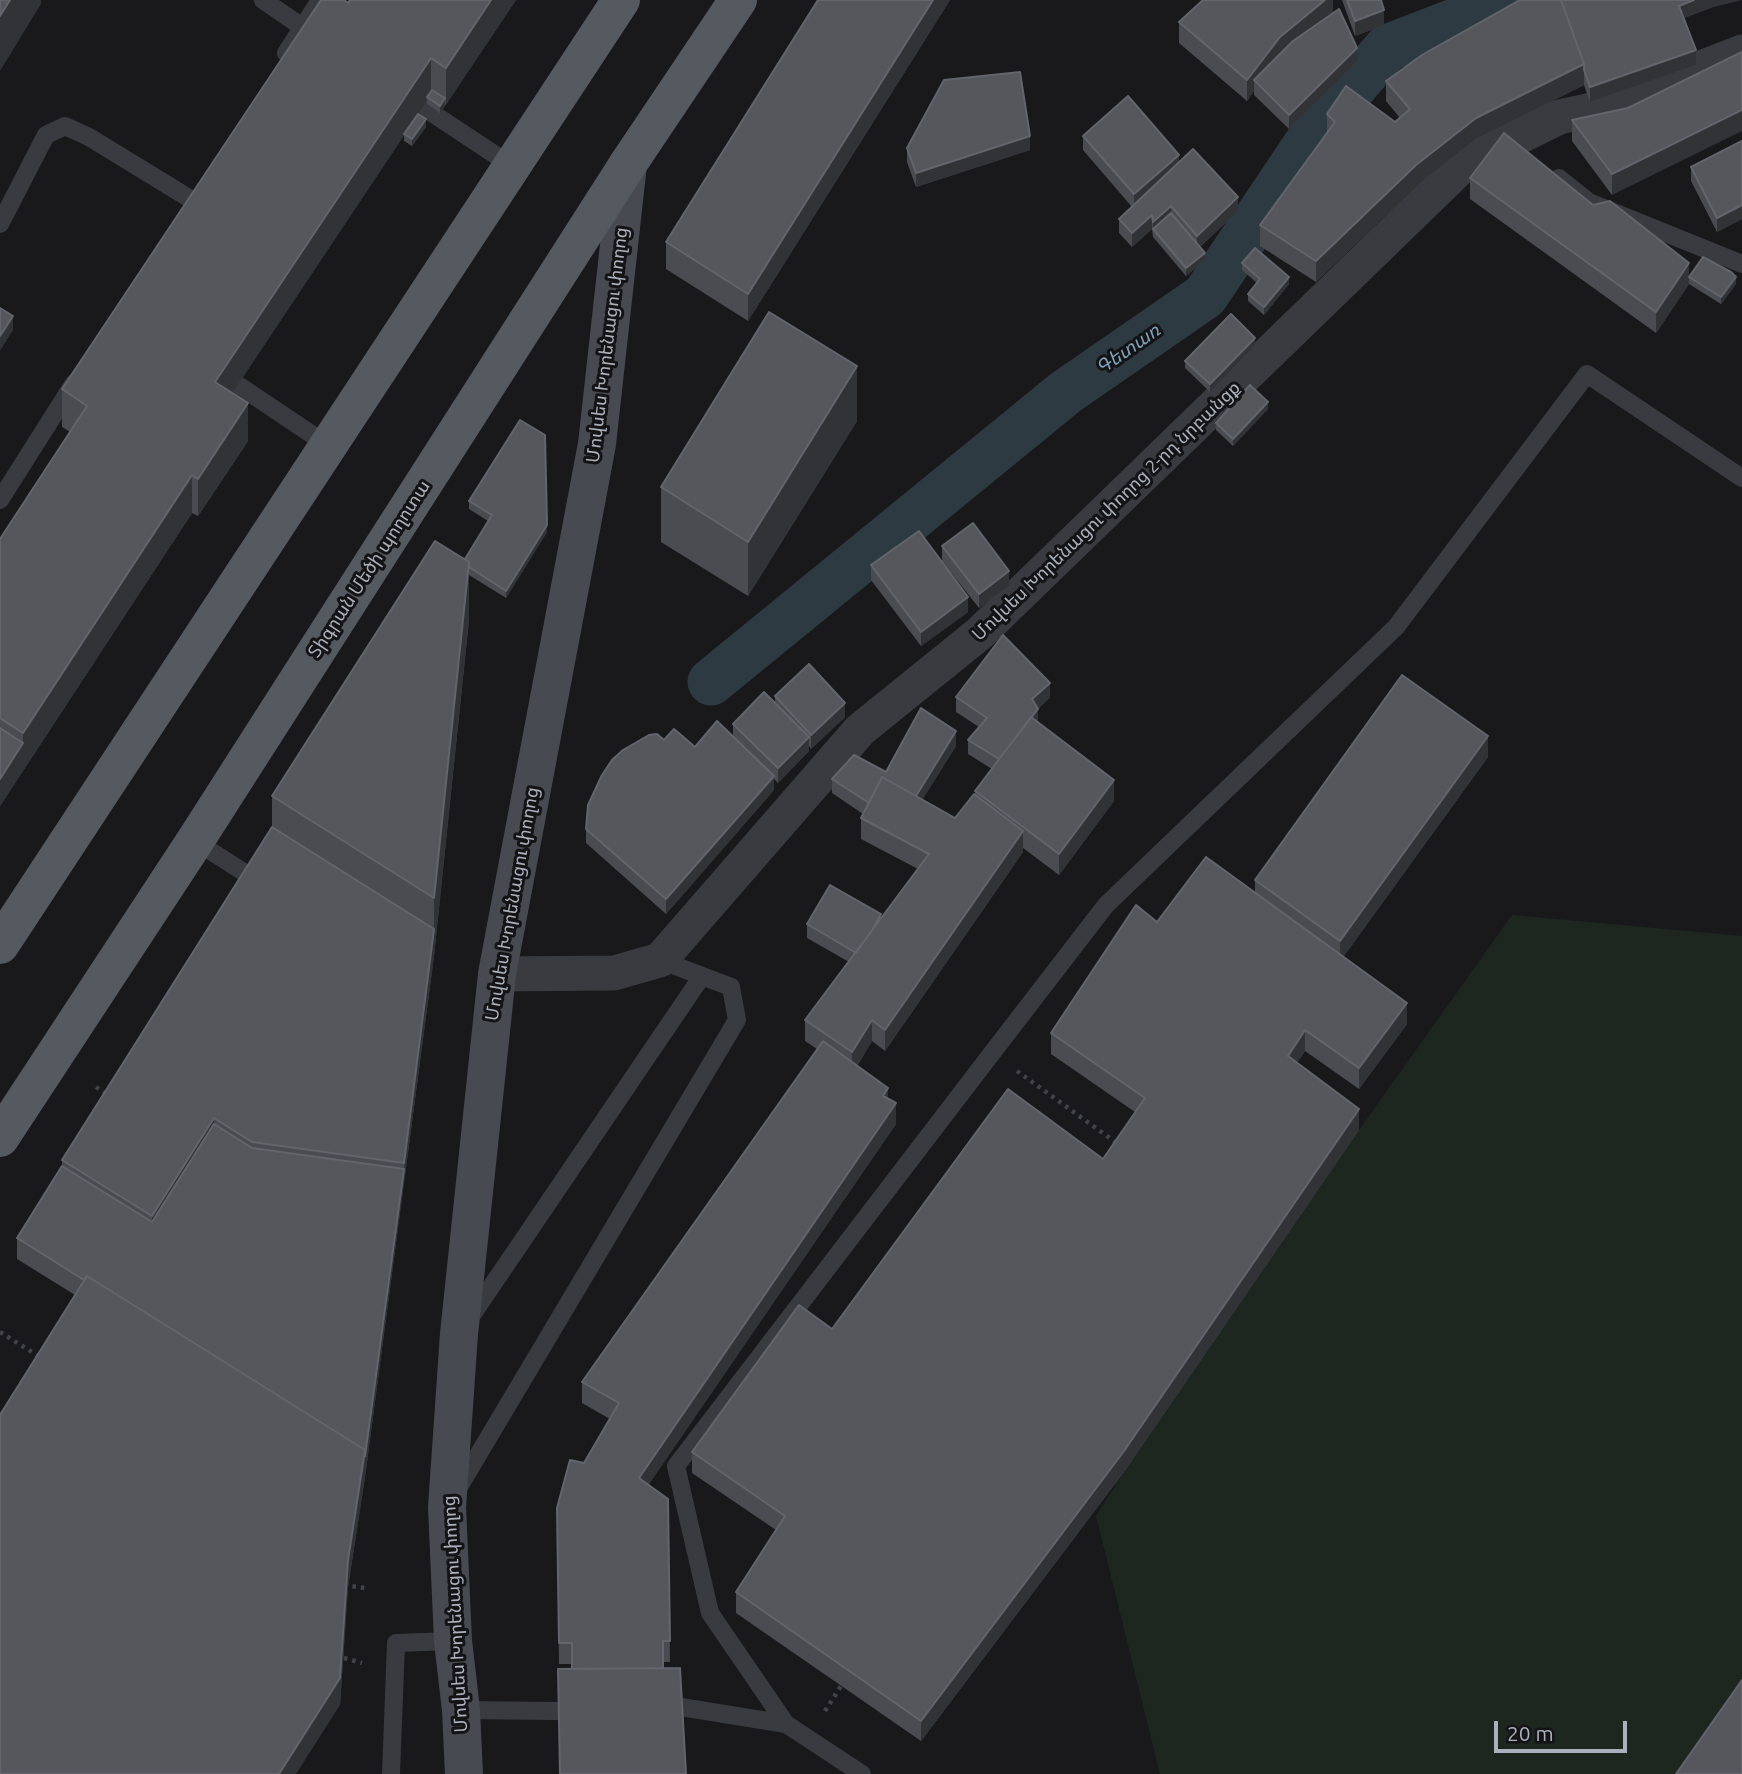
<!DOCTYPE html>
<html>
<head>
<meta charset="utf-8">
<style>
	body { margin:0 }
	#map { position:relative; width:1742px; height:1774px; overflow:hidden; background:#19191c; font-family:Ubuntu,sans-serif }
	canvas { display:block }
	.scale { position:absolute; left:1494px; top:1721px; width:133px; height:32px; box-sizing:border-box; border:4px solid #aab1bc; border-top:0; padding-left:9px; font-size:21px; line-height:24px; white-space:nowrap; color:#aab1bc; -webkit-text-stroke:5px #141417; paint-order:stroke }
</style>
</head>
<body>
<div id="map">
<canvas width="1742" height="1774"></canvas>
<div class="scale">20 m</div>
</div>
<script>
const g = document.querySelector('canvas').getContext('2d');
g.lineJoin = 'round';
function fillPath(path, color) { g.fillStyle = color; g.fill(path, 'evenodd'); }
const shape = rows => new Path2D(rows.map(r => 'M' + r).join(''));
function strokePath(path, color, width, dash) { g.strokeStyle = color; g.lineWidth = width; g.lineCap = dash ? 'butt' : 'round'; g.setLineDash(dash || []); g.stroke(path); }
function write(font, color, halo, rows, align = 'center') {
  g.font = font + ' Ubuntu,"Noto Sans Armenian",sans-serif'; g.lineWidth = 6; g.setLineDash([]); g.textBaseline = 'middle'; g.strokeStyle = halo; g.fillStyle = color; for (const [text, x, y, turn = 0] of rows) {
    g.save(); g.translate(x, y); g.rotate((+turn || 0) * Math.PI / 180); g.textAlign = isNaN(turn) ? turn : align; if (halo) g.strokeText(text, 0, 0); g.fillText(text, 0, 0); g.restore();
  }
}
fillPath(shape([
	[1512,915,1742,936,1742,1708,1696,1774,1160,1774,1096,1516,1124,1472,1359,1130]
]), '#1e271f');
strokePath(shape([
	[711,682,1066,392,1205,296,1317,129,1387,48,1511,0]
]), '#2d3a41', 47);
strokePath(shape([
	[1017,1071,1118,1144],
	[96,1087,109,1096],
	[0,1332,43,1359],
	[344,1585,365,1588],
	[344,1658,362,1663],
	[825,1711,841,1686]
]), '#404348', 4.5, [3.5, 5]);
strokePath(shape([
	[263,0,311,33],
	[286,53,320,0],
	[423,107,512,166],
	[1559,178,1589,202,1742,264],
	[0,224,46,135,65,126,89,137,192,200],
	[238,385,329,446],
	[0,500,74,383],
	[195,841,256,880],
	[470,1318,702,976],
	[456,1492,737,1020,731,987,660,960],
	[681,1707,786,1724,862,1774],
	[461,1710,558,1711],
	[786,1724,710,1613,676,1466,992,1053,1106,905,1396,627,1587,374,1742,478],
	[391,1774,396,1643,453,1641]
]), '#3a3b41', 18);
strokePath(shape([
	[497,974,614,973,660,960,860,730,980,633,1464,164,1559,117,1596,109,1742,52]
]), '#3a3b41', 35);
strokePath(shape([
	[464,1774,461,1710,453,1641,447,1507,459,1334,497,974,597,444,628,164]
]), '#474b51', 38);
strokePath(shape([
	[0,945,621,0],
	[0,1138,195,841,628,164,738,0]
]), '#555960', 38);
fillPath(shape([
	[516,0,440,113,427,104,427,101,418,114,426,127,412,146,404,141,404,135,232,393,248,441,198,516,192,513,0,806,0,539,70,432,62,427,62,389,348,3],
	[818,0,950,0,748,321,666,269,666,242],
	[1333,0,1333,13,1357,62,1289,129,1254,95,1254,91,1247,101,1179,43,1179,22],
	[1342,0,1381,0,1384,25,1355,36],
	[1742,0,1713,7,1684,18,1696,65,1590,102,1584,85,1476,139,1416,186,1316,282,1260,246,1260,225,1327,133,1327,114,1395,122,1400,118,1386,101,1386,81],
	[1628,108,1612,195,1572,141,1572,120],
	[1083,136,1179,163,1238,211,1200,247,1205,260,1186,276,1153,237,1152,229,1132,247,1119,233,1119,219,1132,207,1083,150],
	[1742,141,1742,219,1717,232,1691,181,1691,167],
	[907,148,1030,150,916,187,907,162],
	[1470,178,1593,205,1689,277,1736,284,1721,304,1689,284,1656,333,1470,199],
	[1242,263,1289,284,1264,315,1248,301,1248,294,1257,283,1242,270],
	[1255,345,1210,392,1185,368,1185,361],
	[1268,409,1233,446,1216,430,1216,423],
	[857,421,748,596,661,542,661,487],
	[469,501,547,532,506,598,469,575,469,620,434,956,365,1477,348,1587,340,1705,75,1295,17,1259,17,1238,62,1166,62,1160,272,827,272,796,465,559,488,521,469,509],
	[942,546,1009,586,979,608,942,561],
	[871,565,968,612,921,646,871,580],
	[775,696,845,717,811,749,809,746,809,751,778,783,774,779,774,790,666,914,586,843,586,829,664,740,695,747,733,736,733,724,775,703],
	[956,697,1050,697,1038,709,1038,722,1114,801,1059,875,1023,848,1023,852,885,1051,872,1041,857,1066,888,1099,896,1124,648,1485,668,1499,670,1662,663,1662,663,1668,686,1774,560,1774,558,1669,572,1669,572,1664,559,1664,557,1508,610,1419,582,1403,582,1382,817,1049,805,1041,805,1020,849,962,807,938,807,924,881,918,918,869,861,839,861,818,863,814,832,793,832,779,886,772,956,746,922,800,955,818,975,795,975,791,992,769,968,754,968,740,979,727,956,712],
	[1488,757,1343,957,1407,1024,1359,1089,1305,1051,1297,1063,1359,1130,1124,1472,921,1741,736,1613,736,1592,776,1530,692,1473,692,1452,832,1329,1103,1159,1135,1112,1051,1054,1051,1033,1157,922,1255,892,1255,880]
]), '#4a4c51');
fillPath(shape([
	[10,0,41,0,41,4,0,71,0,16],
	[491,0,516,0,446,105,446,68],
	[933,0,950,0,748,321,748,294],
	[1325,0,1333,0,1333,14,1254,80,1254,91,1247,101,1247,80,1280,37],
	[1694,0,1742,0,1713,7,1679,20,1679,6],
	[1384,10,1384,25,1355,36,1355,21],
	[1357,48,1357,62,1289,129,1289,115],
	[1696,50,1696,65,1590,102,1590,87],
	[431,58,431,95,427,97,427,101,215,419,215,382],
	[1584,64,1584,85,1476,139,1416,186,1316,282,1316,261,1416,165,1476,118],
	[445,98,445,105,440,113,440,106],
	[1742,110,1742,131,1612,195,1612,174],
	[426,119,426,127,412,146,412,139],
	[1030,136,1030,150,916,187,916,173],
	[1179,155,1179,169,1134,208,1134,194],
	[1238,197,1238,211,1197,250,1197,236],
	[1742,205,1742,219,1717,232,1717,218],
	[1171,206,1171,221,1153,229,1153,222],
	[1152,215,1152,229,1132,247,1132,233],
	[1205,253,1205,260,1186,276,1186,268],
	[1689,263,1689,284,1656,333,1656,312],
	[1289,277,1289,284,1264,315,1264,307],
	[1736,277,1736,284,1721,304,1721,297],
	[13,316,13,330,0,351,0,336],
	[1255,338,1255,345,1210,392,1210,384],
	[857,366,857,421,748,596,748,542],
	[1268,402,1268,409,1233,446,1233,439],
	[248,403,248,441,198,516,198,479],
	[192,475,192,513,0,806,0,779,23,743,23,733],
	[547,525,547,532,506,598,506,591],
	[469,562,469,620,434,956,365,1477,348,1587,340,1705,296,1774,279,1774,348,1560,404,1169,434,929,434,898],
	[1009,571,1009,586,979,608,979,594],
	[968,597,968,612,921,646,921,632],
	[1050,683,1050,697,1032,714,1032,699],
	[845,703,845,717,811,749,811,735],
	[1038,709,1038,723,1000,760],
	[956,731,956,746,913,815,913,801],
	[1488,736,1488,757,1340,962,1340,941],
	[809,737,809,751,778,783,778,768],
	[774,776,774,790,666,914,666,899],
	[1114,780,1114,801,1059,875,1059,854],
	[1023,831,1023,852,885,1051,885,1030],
	[1407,1003,1407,1024,1359,1089,1359,1068],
	[872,1020,872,1041,852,1073,852,1052],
	[1305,1030,1305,1051,1288,1077,1288,1056],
	[888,1088,888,1109,883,1096],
	[896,1103,896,1124,639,1499,639,1478],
	[1359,1109,1359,1130,1124,1472,921,1741,921,1721],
	[214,1118,214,1145,152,1243,152,1216]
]), '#323337');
const building = shape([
	[0,0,10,0,0,16,0,0],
	[321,0,344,0,348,3,350,0,491,0,446,68,431,58,215,382,248,403,198,479,192,475,23,733,0,718,0,539,87,406,62,389,321,0],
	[818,0,933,0,748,294,666,242,818,0],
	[1203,0,1325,0,1280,37,1247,80,1179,22,1203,0],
	[1347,0,1381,0,1384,10,1355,21,1347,0],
	[1520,0,1561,0,1584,64,1476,118,1416,165,1316,261,1260,225,1335,122,1327,114,1346,86,1395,122,1410,109,1386,81,1422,55,1520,0],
	[1561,0,1694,0,1679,6,1696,50,1590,87,1584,70,1584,64,1561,0],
	[1339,9,1357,48,1289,115,1254,80,1293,41,1339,9],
	[1742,52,1742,110,1612,174,1572,120,1628,108,1742,52],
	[1020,72,1030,136,916,173,907,148,944,80,1020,72],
	[432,90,445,98,440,106,427,97,432,90],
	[1128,96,1179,155,1134,194,1083,136,1128,96],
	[418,114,426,119,412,139,404,134,418,114],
	[1504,133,1593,205,1610,201,1689,263,1656,312,1470,178,1504,133],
	[1742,141,1742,205,1717,218,1691,167,1742,141],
	[1193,149,1238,197,1197,236,1171,206,1153,222,1152,215,1132,233,1119,219,1193,149],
	[1171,213,1205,253,1186,268,1153,229,1171,213],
	[1255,248,1289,277,1264,307,1248,294,1260,279,1242,263,1255,248],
	[1703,257,1731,272,1736,277,1721,297,1689,277,1703,257],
	[0,308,13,316,0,336,0,308],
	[769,312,857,366,748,542,661,487,769,312],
	[1231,314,1255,338,1210,384,1185,361,1231,314],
	[1250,385,1268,402,1233,439,1216,423,1250,385],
	[520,420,545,435,547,525,506,591,469,567,469,562,465,559,492,515,469,501,520,420],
	[973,523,1009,571,979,594,942,546,973,523],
	[919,531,968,597,921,632,871,565,919,531],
	[435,541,469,562,434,898,272,796,435,541],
	[1003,635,1050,683,1032,699,1038,709,999,759,968,740,987,718,956,697,1003,635],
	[809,664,845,703,811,735,775,696,809,664],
	[1402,675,1488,736,1340,941,1255,880,1402,675],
	[764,692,809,737,778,768,733,724,764,692],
	[921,708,956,731,916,796,882,777,869,803,832,779,854,755,886,772,921,708],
	[1031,717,1114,780,1059,854,975,791,1031,717],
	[717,721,774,776,666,899,586,829,588,805,602,775,612,760,623,750,649,735,657,734,664,740,674,729,695,747,717,721],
	[0,728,23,743,0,779,0,728],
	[882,777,955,818,974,794,1023,831,885,1030,872,1020,852,1052,805,1020,929,854,861,818,882,777],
	[272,827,434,929,404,1163,252,1142,214,1118,152,1216,62,1160,272,827],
	[1206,857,1407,1003,1359,1068,1305,1030,1288,1056,1359,1109,1124,1451,921,1721,736,1592,785,1516,692,1452,799,1305,832,1329,1008,1089,1103,1159,1145,1098,1051,1033,1136,905,1157,922,1206,857],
	[830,885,881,914,871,932,856,953,807,924,830,885],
	[823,1041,888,1088,883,1096,896,1103,639,1478,668,1499,670,1641,663,1641,663,1668,572,1669,572,1643,559,1643,557,1508,570,1460,584,1463,619,1403,582,1382,823,1041],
	[214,1124,252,1148,404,1169,365,1456,365,1450,87,1276,84,1280,17,1238,62,1166,152,1222,214,1124],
	[87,1276,365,1450,348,1560,340,1678,279,1774,0,1774,0,1415,87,1276],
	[680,1668,686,1774,560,1774,558,1669,680,1668],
	[1742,1680,1742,1774,1676,1774,1742,1680]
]);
fillPath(building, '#55575d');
strokePath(building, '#62656c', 2);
write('18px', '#aab1bc', '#141417', [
	["Մովսես Խորենացու փողոց",607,345,-83],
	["Մովսես Խորենացու փողոց 2-րդ նրբանցք",1106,511,-44],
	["Տիգրան Մեծի պողոտա",369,569,-57],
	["Մովսես Խորենացու փողոց",512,904,-80],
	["Մովսես Խորենացու փողոց",455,1614,-93]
]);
write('italic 19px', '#7fa3b9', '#141417', [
	["Գետառ",1128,349,-35]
]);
</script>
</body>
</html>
